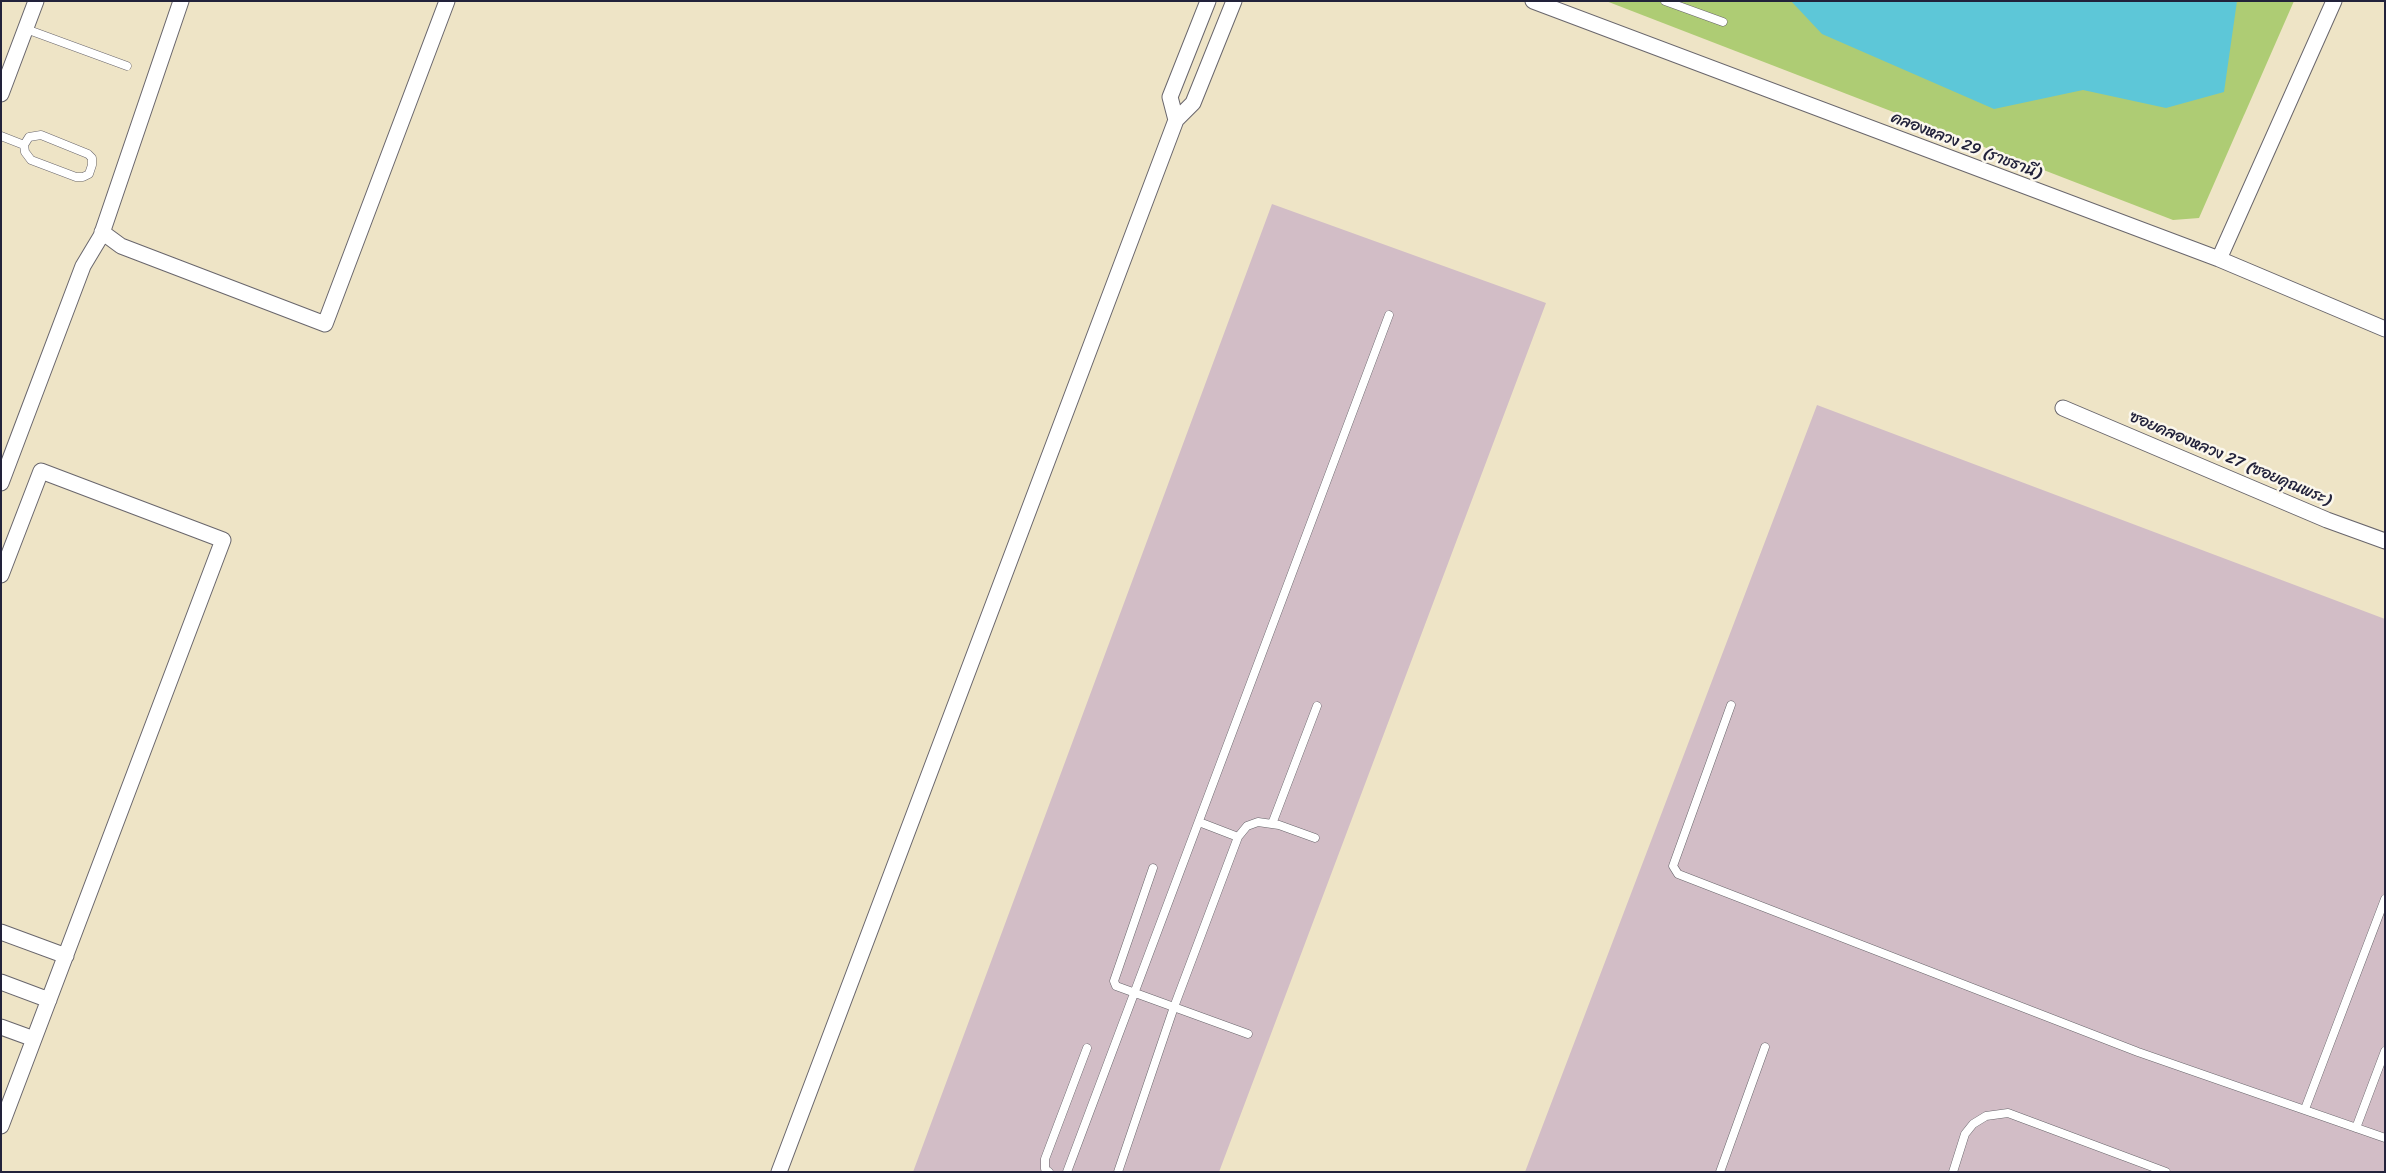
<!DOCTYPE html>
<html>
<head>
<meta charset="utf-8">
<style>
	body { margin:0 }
	#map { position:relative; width:2386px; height:1173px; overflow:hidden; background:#eee4c6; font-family:Sriracha,sans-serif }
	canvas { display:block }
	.frame { position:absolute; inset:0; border:2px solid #22223b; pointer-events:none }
</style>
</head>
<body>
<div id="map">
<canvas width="2386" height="1173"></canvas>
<div class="frame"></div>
</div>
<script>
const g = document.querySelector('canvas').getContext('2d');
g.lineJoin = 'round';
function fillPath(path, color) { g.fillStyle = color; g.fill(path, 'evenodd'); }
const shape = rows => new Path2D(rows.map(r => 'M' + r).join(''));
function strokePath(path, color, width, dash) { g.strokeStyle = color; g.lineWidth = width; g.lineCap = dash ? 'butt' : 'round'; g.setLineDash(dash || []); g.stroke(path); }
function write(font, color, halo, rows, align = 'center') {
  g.font = font + ' Sriracha,"Playpen Sans Thai",sans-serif'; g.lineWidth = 5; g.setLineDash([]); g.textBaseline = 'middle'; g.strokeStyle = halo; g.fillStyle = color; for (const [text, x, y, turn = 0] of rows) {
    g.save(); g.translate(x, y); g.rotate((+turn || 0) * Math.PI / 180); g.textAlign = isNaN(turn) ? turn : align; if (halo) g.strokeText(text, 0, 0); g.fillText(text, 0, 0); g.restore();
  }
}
fillPath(shape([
	[1272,204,1546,303,1219,1172,913,1172],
	[1817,405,2385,619,2385,1172,1525,1172]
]), '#d2bdc6');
fillPath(shape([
	[1606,1,2294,1,2199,218,2173,220]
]), '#aecc74');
fillPath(shape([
	[1791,1,2237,1,2224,92,2166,108,2083,90,1994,109,1822,34]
]), '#5dc7d8');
const service = shape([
	[1665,1,1723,22],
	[26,29,127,66],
	[1,136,24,145,29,137,41,135,88,154,92,158,92,165,89,174,83,177,76,177,31,160,25,152,24,145],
	[1731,705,1673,866,1678,874,2138,1052,2385,1138],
	[1199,822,1238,837],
	[1272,824,1317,706],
	[1153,868,1114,981,1116,986,1248,1034],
	[2305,1109,2385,899],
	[2356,1128,2385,1051],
	[1049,1172,1045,1169,1045,1159,1087,1048],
	[1067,1172,1389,315],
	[1118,1172,1174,1007,1238,837,1247,826,1258,822,1279,825,1315,838],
	[1720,1172,1765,1047],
	[1953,1172,1965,1134,1973,1124,1986,1116,2008,1113,2166,1172]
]);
const minor = shape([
	[1533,1,2219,259,2385,329],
	[1,94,36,1],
	[1176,120,1170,97,1208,1],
	[102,232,121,246,325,324,447,1],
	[2219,259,2334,1],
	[2063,408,2327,520,2385,541],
	[1,483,83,266,101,236,181,1],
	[1,575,41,471,223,540,1,1126],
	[1,932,66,956],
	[1,982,49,1000],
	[1,1027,34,1039],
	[779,1172,1176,120,1193,103,1234,1]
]);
strokePath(service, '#69666c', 9);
strokePath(minor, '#69666c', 17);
strokePath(service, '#fff', 8);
strokePath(minor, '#fff', 15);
write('16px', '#22223b', '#fbf7ec', [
	["คลองหลวง 29 (ราชธานี)",1966,146,21],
	["ซอยคลองหลวง 27 (ซอยคุณพระ)",2230,459,23]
]);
</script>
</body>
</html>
